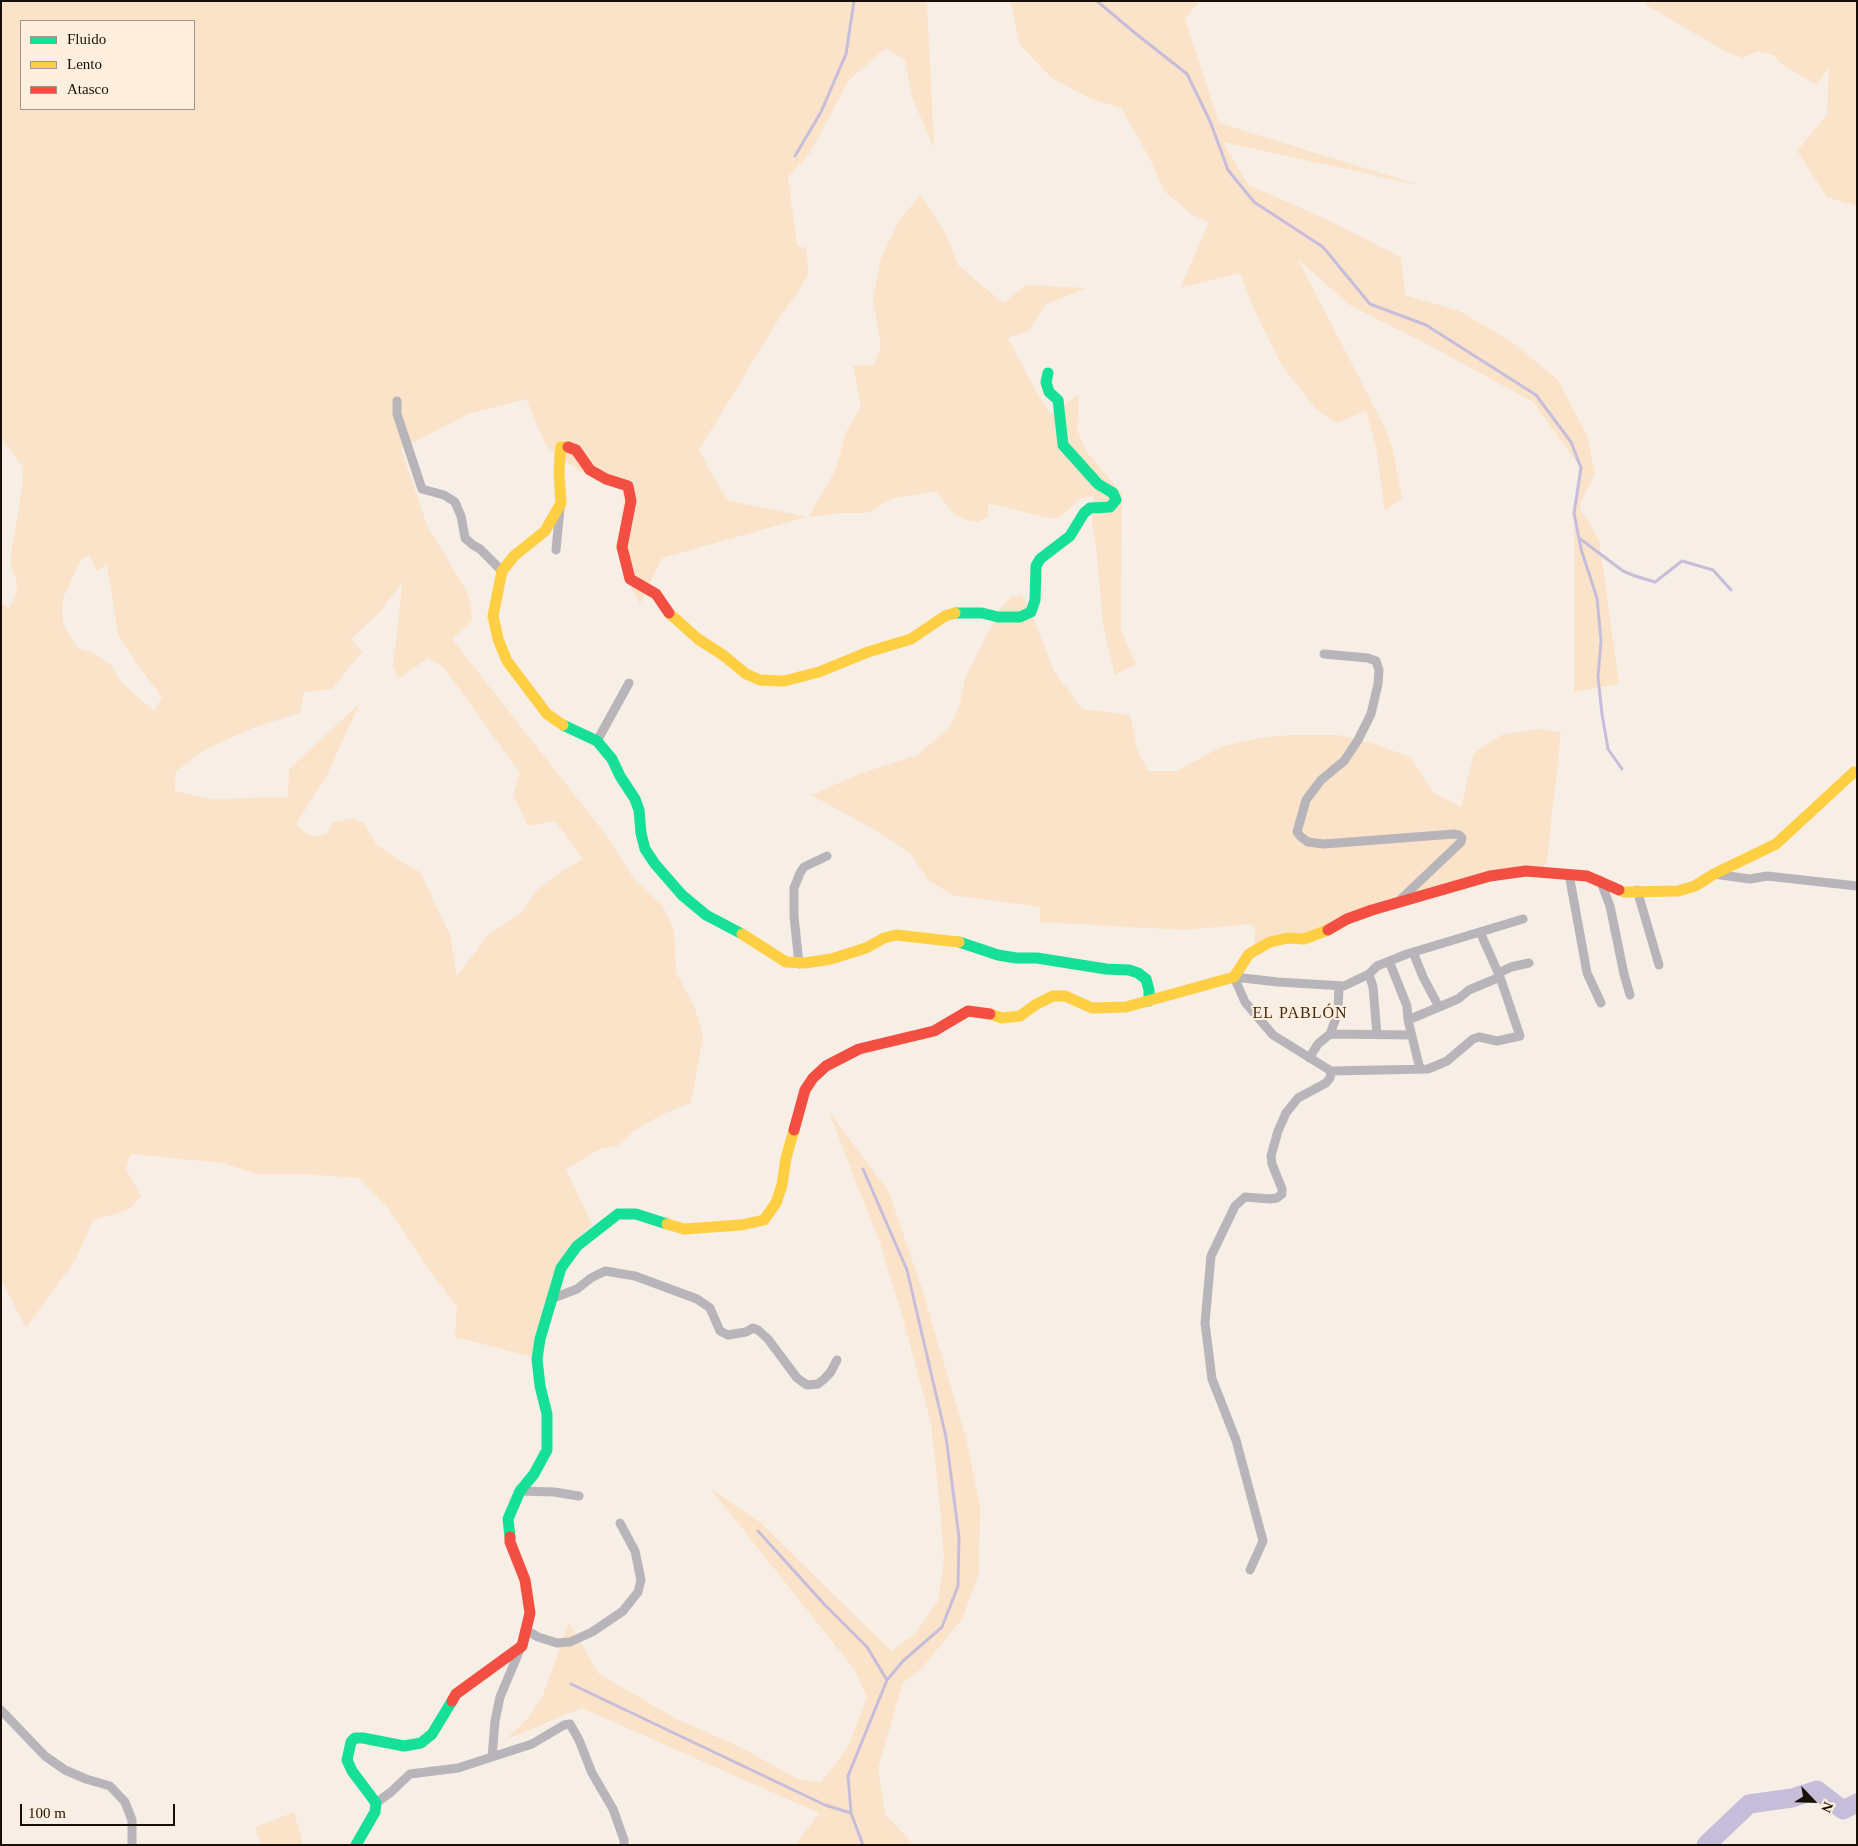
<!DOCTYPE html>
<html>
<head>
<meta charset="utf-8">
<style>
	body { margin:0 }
	#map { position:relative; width:1858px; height:1846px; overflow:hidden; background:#f7eee5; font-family:Georgia,serif }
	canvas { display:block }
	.frame { position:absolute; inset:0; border:2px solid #181007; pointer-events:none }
	.legend { position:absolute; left:20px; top:20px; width:175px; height:90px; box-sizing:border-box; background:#feeede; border:1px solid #a29588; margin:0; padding:6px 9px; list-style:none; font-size:15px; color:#181007 }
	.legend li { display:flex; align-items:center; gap:10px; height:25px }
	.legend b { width:25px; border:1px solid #a29588 }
	.north { position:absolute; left:1788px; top:1776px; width:50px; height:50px; -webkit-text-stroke:4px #feeede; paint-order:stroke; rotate:114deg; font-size:14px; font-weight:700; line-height:20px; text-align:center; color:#181007 }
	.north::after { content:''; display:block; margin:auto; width:18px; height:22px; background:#181007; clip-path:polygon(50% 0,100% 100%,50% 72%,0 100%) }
	.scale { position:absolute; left:20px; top:1804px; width:155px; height:22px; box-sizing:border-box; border:2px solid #181007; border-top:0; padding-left:6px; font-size:15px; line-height:18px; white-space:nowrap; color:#181007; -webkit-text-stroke:4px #feeede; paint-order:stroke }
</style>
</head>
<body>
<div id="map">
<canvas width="1858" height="1846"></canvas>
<div class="frame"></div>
<ul class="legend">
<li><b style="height:6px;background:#16e098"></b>Fluido</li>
<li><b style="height:6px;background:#ffcf43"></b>Lento</li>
<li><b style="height:6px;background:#f24e42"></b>Atasco</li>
</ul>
<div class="north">N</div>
<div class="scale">100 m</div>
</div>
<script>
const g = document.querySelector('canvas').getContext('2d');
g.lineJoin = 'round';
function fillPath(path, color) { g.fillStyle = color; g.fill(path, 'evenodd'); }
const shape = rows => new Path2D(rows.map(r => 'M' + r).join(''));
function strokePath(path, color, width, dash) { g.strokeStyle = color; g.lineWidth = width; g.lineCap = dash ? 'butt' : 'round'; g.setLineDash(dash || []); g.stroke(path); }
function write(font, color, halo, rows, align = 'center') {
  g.font = font + ' Georgia,serif'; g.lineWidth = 4; g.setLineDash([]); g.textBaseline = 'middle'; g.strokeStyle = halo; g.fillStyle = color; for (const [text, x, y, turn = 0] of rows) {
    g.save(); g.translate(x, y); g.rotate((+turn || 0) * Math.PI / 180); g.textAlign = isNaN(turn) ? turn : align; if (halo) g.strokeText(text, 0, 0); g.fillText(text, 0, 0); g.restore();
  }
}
fillPath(shape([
	[1,1,927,1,934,148,913,100,905,60,886,48,849,80,810,153,788,177,797,246,806,248,809,274,793,299,780,317,699,450,719,487,729,501,808,517,835,471,846,432,861,407,853,366,874,365,881,346,873,300,881,258,900,219,921,195,947,236,958,265,1003,303,1027,285,1087,288,1046,304,1028,331,1008,338,1036,391,1051,414,1079,394,1077,429,1086,451,1122,494,1121,630,1136,664,1115,675,1103,625,1096,546,1092,522,1094,496,1080,499,1061,516,1052,519,988,503,988,517,978,522,963,519,951,511,937,491,891,499,867,513,841,513,807,517,662,558,640,604,626,578,616,546,624,500,621,486,604,484,557,457,545,443,526,399,468,414,401,449,427,525,468,594,473,619,452,639,610,840,634,879,663,906,674,930,676,972,695,1008,703,1037,691,1103,661,1115,634,1131,617,1146,602,1148,566,1169,592,1224,575,1243,537,1358,455,1337,457,1307,422,1260,387,1207,359,1178,304,1174,257,1174,222,1163,131,1154,126,1169,141,1196,128,1210,93,1220,76,1259,26,1328,1,1279,1,603,9,608,16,595,17,583,10,562,23,482,22,466,1,438],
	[21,21,194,21,194,109,21,109],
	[89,555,97,571,107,564,118,634,134,660,162,697,154,711,121,682,110,664,91,652,80,649,74,643,64,625,62,614,63,598,81,560],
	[402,582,399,616,393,665,398,679,428,658,445,669,520,773,513,795,528,826,555,821,583,859,562,871,537,890,523,911,488,935,457,976,450,935,420,872,403,863,376,844,364,823,352,818,331,823,328,833,317,837,306,833,296,824,326,777,360,703,289,769,288,797,211,799,175,791,176,771,206,749,255,727,300,713,304,692,332,689,362,652,351,639,380,612],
	[1010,1,1200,1,1185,19,1219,123,1423,186,1223,142,1248,185,1324,218,1401,257,1405,295,1459,311,1512,342,1558,380,1587,435,1595,473,1580,504,1580,509,1599,539,1619,684,1574,692,1574,513,1581,468,1533,402,1434,348,1348,304,1298,259,1385,428,1393,450,1402,498,1385,511,1376,447,1366,411,1336,423,1316,409,1282,366,1256,314,1240,273,1180,288,1209,222,1191,214,1164,191,1149,157,1121,108,1089,98,1052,78,1020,45],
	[1644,1,1857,1,1857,206,1827,197,1797,151,1827,114,1829,67,1817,85,1783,65,1774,55,1757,51,1743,58,1726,52,1648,6],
	[1022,595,1037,627,1054,671,1082,709,1130,715,1137,749,1148,771,1177,771,1221,747,1259,738,1290,735,1338,735,1375,744,1410,757,1434,793,1461,807,1474,753,1501,735,1537,729,1561,732,1547,861,1539,873,1507,877,1347,920,1254,948,1255,928,1251,924,1184,930,1040,922,1040,907,952,895,928,880,910,853,875,830,811,795,859,774,917,755,950,727,959,706,966,676,1001,608,1012,596],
	[828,1110,889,1192,923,1292,966,1438,980,1507,979,1573,962,1619,922,1668,903,1683,878,1768,885,1814,914,1845,796,1845,819,1813,582,1708,505,1740,527,1719,543,1695,569,1623,599,1674,675,1718,740,1747,798,1779,821,1783,849,1745,867,1697,854,1669,710,1488,761,1523,891,1651,915,1634,938,1601,944,1561,940,1508,931,1423,903,1319,880,1243],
	[294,1812,303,1845,261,1845,255,1827]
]), '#fbe3ca');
strokePath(shape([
	[1097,1,1135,33,1187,74,1210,121,1228,170,1254,202,1323,247,1370,304,1426,325,1536,395,1571,442,1581,468,1574,513,1581,549,1597,598,1601,641,1598,677,1602,714,1608,749,1622,769],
	[795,156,821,112,846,54,854,1],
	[1579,538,1623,571,1635,576,1655,582,1682,561,1713,570,1731,590],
	[863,1169,907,1270,946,1437,959,1537,958,1586,942,1627,903,1661,887,1680,848,1776,851,1813,863,1845],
	[758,1531,824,1604,867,1647,887,1680],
	[571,1684,825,1805,851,1813]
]), '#c6bddb', 3);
strokePath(shape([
	[1706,1845,1749,1804,1792,1798,1817,1790,1843,1810,1857,1803]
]), '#c6bddb', 19);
strokePath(shape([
	[397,401,397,414,422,489,444,495,455,502,461,516,465,538,473,545,480,549,502,571],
	[556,550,560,508],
	[1324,654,1368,658,1376,661,1379,670,1378,684,1371,714,1358,740,1344,761,1321,780,1306,800,1297,832,1301,837,1308,842,1324,844,1454,834,1459,835,1462,838,1461,842,1400,900],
	[597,741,629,683],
	[1569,874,1587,973,1601,1003],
	[1714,874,1750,879,1767,876,1857,886],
	[1600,880,1610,906,1624,974,1630,995],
	[1637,890,1659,965],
	[1413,952,1423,977,1439,1007],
	[1389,961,1407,1006,1408,1020,1420,1069],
	[799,964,794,916,794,888,800,873,804,867,827,856],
	[1499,973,1511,967,1529,963],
	[1369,974,1373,987,1377,1035],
	[1408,1020,1458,999,1469,990,1500,977],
	[1330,1034,1338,1013,1339,986],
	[1309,1058,1318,1044,1330,1034,1411,1035],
	[1331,1071,1428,1069,1447,1061,1473,1039,1479,1037,1497,1041,1520,1036,1500,977,1480,932],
	[551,1299,577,1289,591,1278,605,1271,635,1276,697,1299,710,1308,720,1331,728,1335,746,1332,753,1328,758,1330,768,1339,797,1378,807,1385,818,1384,823,1380,830,1373,837,1360],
	[520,1491,554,1492,579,1496],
	[1250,1570,1263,1541,1236,1440,1212,1379,1205,1323,1211,1256,1235,1206,1245,1197,1270,1199,1277,1198,1282,1194,1282,1189,1272,1164,1271,1156,1278,1131,1286,1113,1298,1098,1326,1083,1330,1078,1331,1071,1273,1035,1245,1002,1234,977,1278,982,1344,986,1369,974,1377,966,1407,954,1523,919],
	[526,1630,538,1637,557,1643,570,1642,592,1632,623,1611,638,1592,641,1580,635,1551,620,1523],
	[1,1710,45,1756,65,1770,86,1779,110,1786,125,1802,132,1820,132,1845],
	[492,1757,495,1721,500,1697,521,1647],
	[376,1803,391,1792,410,1774,458,1768,532,1744,564,1725,570,1724,579,1740,592,1773,613,1809,624,1840,624,1845]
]), '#b7b5ba', 9);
strokePath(shape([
	[955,613,982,613,998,617,1020,617,1031,612,1035,600,1036,566,1040,559,1070,536,1084,513,1090,508,1110,507,1116,500,1113,493,1098,484,1063,445,1058,400,1049,392,1046,382,1048,373],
	[563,725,597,741,612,759,620,776,635,799,639,810,641,833,645,849,655,864,682,895,706,915,742,934],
	[959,942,998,955,1016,958,1037,958,1106,969,1129,970,1138,973,1146,979,1149,990,1149,1001],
	[510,1537,508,1519,520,1491,534,1474,547,1450,547,1414,540,1386,537,1359,540,1339,561,1268,577,1246,618,1214,636,1214,667,1224],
	[356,1845,375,1812,376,1803,352,1771,347,1760,351,1742,355,1738,363,1738,404,1746,421,1743,432,1734,452,1701]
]), '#16e098', 11);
strokePath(shape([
	[669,613,698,639,723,655,746,674,760,680,784,681,819,672,868,652,911,639,945,616,955,613],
	[563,725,547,714,507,661,498,639,493,616,502,571,514,556,545,531,561,503,559,473,560,455,561,447,568,447],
	[1619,890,1624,892,1678,891,1695,886,1714,874,1776,844,1854,772],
	[742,934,786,962,805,963,831,959,866,948,884,938,896,935,959,942],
	[990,1014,1002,1018,1020,1016,1035,1005,1053,996,1065,996,1092,1008,1126,1007,1234,977,1249,954,1270,942,1288,938,1304,939,1328,930],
	[667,1224,684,1229,741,1225,764,1220,776,1203,782,1185,786,1158,794,1130]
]), '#ffcf43', 11);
strokePath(shape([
	[568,447,576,450,590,470,606,479,628,486,631,501,622,547,630,579,656,594,669,613],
	[1328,930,1347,919,1372,910,1490,876,1526,871,1587,876,1619,890],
	[794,1130,805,1090,813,1078,826,1066,859,1049,934,1031,968,1011,990,1014],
	[452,1701,456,1694,522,1646,530,1613,525,1580,510,1542,510,1537]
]), '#f24e42', 11);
g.letterSpacing = '1px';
write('16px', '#3d2912', '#feeede', [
	["EL PABLÓN",1300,1014]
]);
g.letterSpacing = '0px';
</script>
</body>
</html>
